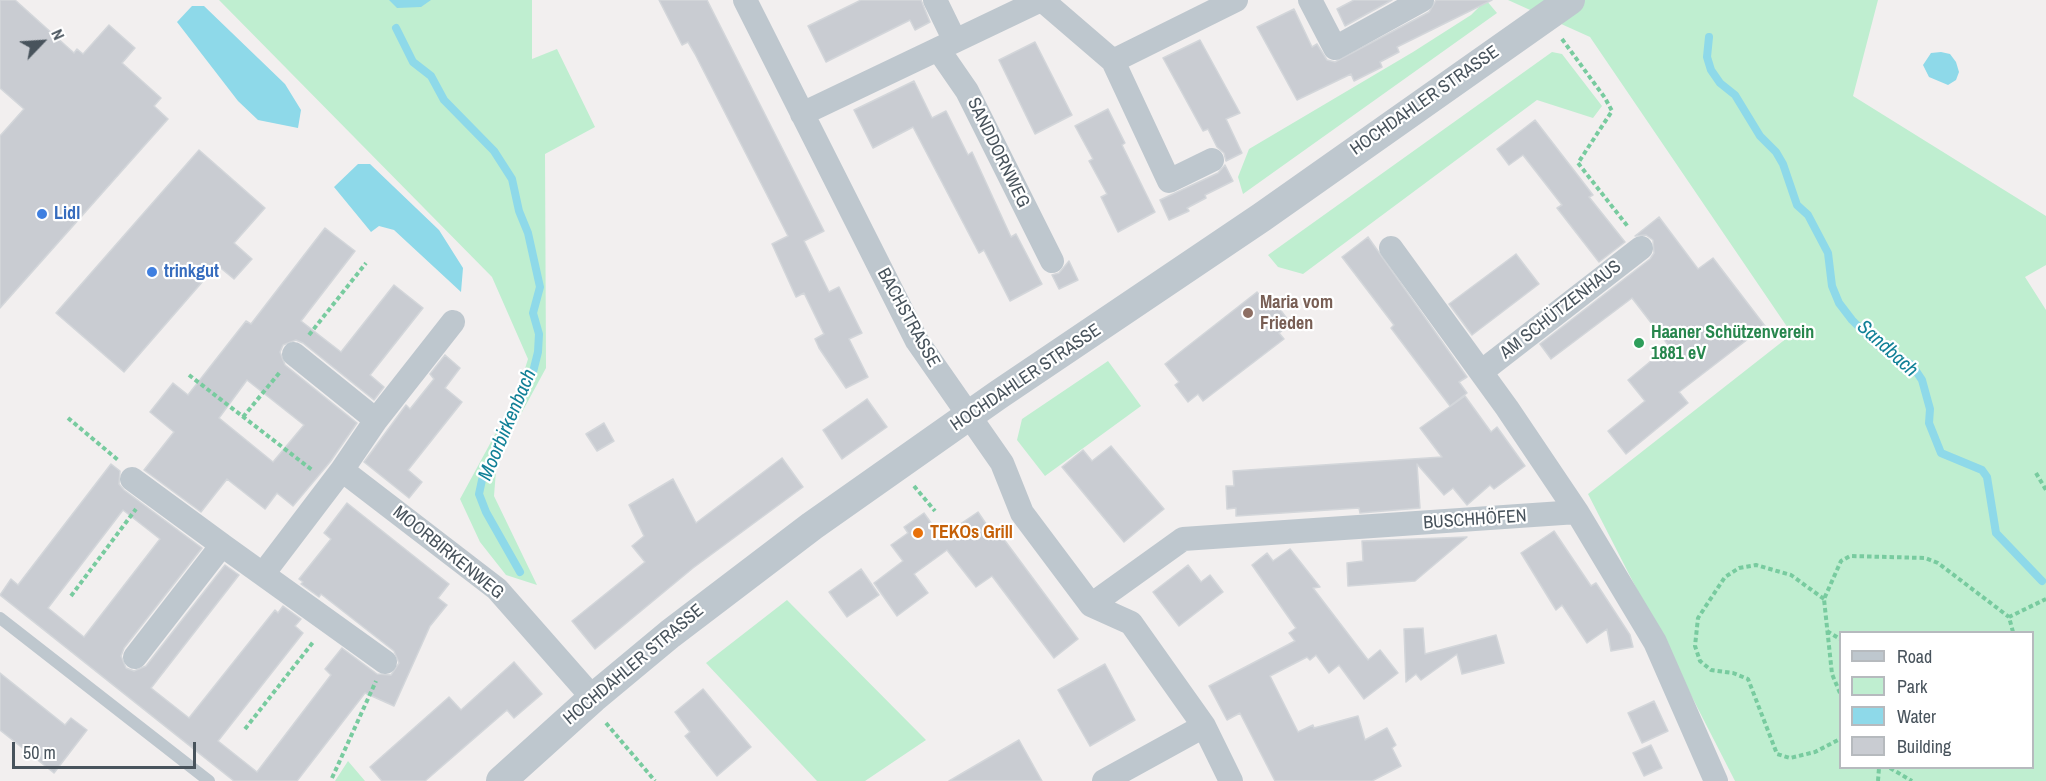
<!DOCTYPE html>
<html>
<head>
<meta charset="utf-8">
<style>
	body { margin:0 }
	#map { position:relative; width:2046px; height:781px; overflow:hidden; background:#f2efef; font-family:"Archivo Narrow",sans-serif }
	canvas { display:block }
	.legend { position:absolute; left:1839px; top:631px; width:195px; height:138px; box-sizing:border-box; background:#fff; border:2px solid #b6babe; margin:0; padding:8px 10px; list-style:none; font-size:18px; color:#48535c }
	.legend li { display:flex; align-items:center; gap:12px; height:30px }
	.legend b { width:30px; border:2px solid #b6babe }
	.north { position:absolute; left:12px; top:12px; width:60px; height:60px; -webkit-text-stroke:4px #fff; paint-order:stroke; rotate:65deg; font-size:16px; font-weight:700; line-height:24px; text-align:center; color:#48535c }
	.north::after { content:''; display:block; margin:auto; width:21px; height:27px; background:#48535c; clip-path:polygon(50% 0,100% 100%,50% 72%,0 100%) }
	.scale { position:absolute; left:12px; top:742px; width:184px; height:27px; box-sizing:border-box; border:3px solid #48535c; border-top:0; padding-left:8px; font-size:18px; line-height:21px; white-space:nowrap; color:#48535c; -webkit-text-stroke:4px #fff; paint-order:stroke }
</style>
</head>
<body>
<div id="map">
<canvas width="2046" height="781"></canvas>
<ul class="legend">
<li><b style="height:8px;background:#bec7ce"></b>Road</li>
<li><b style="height:16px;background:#bfeed0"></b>Park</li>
<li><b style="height:16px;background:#8ed9e9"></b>Water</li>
<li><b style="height:16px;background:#c9ccd2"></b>Building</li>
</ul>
<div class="north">N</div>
<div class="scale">50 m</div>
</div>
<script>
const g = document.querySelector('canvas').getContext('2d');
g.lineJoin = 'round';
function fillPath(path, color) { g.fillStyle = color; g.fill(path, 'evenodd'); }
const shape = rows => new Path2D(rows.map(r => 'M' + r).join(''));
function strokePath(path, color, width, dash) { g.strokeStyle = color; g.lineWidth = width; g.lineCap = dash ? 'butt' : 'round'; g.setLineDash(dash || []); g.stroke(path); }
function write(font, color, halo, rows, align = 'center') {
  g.font = font + ' "Archivo Narrow",sans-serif'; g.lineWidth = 4.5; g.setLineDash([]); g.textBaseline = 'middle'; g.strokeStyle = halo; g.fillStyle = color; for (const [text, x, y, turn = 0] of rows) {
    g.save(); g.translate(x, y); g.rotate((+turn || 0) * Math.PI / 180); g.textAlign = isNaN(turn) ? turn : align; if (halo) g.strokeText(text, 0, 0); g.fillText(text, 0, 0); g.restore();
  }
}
fillPath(shape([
	[219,0,532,0,532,59,557,49,595,127,545,154,546,368,497,458,494,496,537,585,506,575,480,542,460,499,517,394,528,359,492,277],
	[1486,0,1497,13,1243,194,1238,177,1249,149,1413,52,1471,15],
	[1508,0,1878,0,1853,96,2046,216,2046,265,2025,277,2046,310,2046,781,1735,781,1588,494,1792,334,1590,37],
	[1840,632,2032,632,2032,768,1840,768],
	[1552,52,1562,54,1602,106,1593,118,1537,100,1303,274,1278,267,1268,255],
	[1108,361,1141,406,1045,476,1017,440,1022,419],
	[787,600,926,740,865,781,817,781,706,663],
	[348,761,365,781,335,781]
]), '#bfeed0');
fillPath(shape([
	[389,0,431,0,421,7,397,8],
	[192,6,204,6,285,84,301,110,298,128,258,120,238,101,177,22],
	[1941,52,1950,54,1956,62,1959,72,1956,80,1948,85,1929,77,1923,65,1931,53],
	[358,164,370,164,439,230,463,268,461,292,394,230,379,226,371,232,334,187]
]), '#8ed9e9');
strokePath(shape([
	[396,28,413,62,431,76,444,100,494,151,512,179,519,211,528,233,540,287,533,313,539,334,538,352,533,372,482,480,479,494,486,512,520,572],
	[1709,37,1707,57,1711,70,1720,83,1735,95,1760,136,1776,152,1783,164,1797,205,1808,215,1828,253,1832,286,1839,303,1852,320,1877,345,1912,365,1922,380,1930,409,1929,423,1941,453,1982,470,1987,477,1996,533,2042,581]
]), '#8ed9e9', 8);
const building = shape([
	[0,0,15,0,74,53,77,49,83,54,109,25,135,48,122,63,161,98,154,106,168,119,0,308,0,136,24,109,0,88,0,0],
	[659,0,707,0,824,231,804,241,829,292,839,287,862,333,849,339,868,377,846,388,819,348,815,339,824,334,804,293,796,297,772,244,788,236,695,54,688,42,682,45,659,0],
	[861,0,921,0,930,22,915,30,910,20,826,62,808,26,861,0],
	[1354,0,1392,0,1345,26,1337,9,1354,0],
	[1436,0,1492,0,1397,47,1399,52,1380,62,1382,67,1354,81,1351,74,1297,100,1257,27,1294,9,1312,47,1317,44,1327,60,1335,62,1429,12,1436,0],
	[1200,40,1240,113,1226,119,1242,153,1226,161,1224,153,1217,147,1208,129,1203,131,1163,58,1200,40],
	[1035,42,1072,115,1035,134,999,60,1035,42],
	[914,81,932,118,946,111,968,155,972,152,1011,237,1016,234,1042,284,1010,301,984,250,979,253,913,127,873,148,854,110,914,81],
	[1108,109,1125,143,1122,145,1155,212,1118,232,1101,197,1107,194,1089,161,1093,159,1075,126,1108,109],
	[1535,120,1593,195,1589,197,1625,242,1599,262,1557,208,1562,205,1523,155,1509,165,1497,149,1535,120],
	[199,150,265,208,234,243,252,259,234,279,217,265,124,372,56,313,199,150],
	[1225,165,1233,181,1205,195,1206,198,1187,208,1189,211,1169,220,1160,200,1218,173,1225,165],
	[1659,217,1698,269,1713,258,1765,326,1679,392,1688,403,1626,454,1608,431,1645,401,1628,380,1669,346,1632,298,1551,359,1540,344,1650,259,1654,253,1653,240,1646,235,1635,236,1659,217],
	[325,228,355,251,301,321,341,352,394,285,423,308,370,375,384,387,374,400,303,343,296,340,283,345,280,352,285,365,357,423,330,462,293,506,277,493,265,509,227,479,201,512,144,470,174,432,150,412,173,383,188,395,246,321,251,324,325,228],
	[247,380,304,425,273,462,219,418,247,380],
	[1368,237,1467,377,1459,382,1467,393,1450,406,1391,328,1394,325,1342,257,1368,237],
	[1516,254,1539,284,1472,335,1449,304,1516,254],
	[1069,261,1078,280,1059,289,1052,275,1059,273,1069,261],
	[1257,292,1270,308,1276,304,1291,324,1279,333,1284,339,1203,401,1198,394,1188,402,1175,385,1179,382,1165,364,1257,292],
	[445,355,460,368,445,388,462,402,408,470,422,482,409,498,364,462,406,405,410,409,434,379,430,374,445,355],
	[1465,396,1491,432,1497,427,1525,466,1494,489,1490,485,1467,505,1453,488,1444,495,1417,464,1420,508,1360,513,1359,508,1236,516,1236,508,1227,509,1226,486,1234,486,1233,471,1442,457,1420,428,1465,396],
	[867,399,887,427,842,459,823,430,867,399],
	[604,423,614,441,597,451,586,434,604,423],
	[1111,446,1164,509,1124,542,1062,467,1083,450,1092,461,1111,446],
	[782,458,803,487,693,568,595,649,572,621,645,562,632,546,644,536,629,505,673,479,696,523,782,458],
	[111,464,120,471,119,484,124,490,202,548,124,648,121,656,126,668,134,671,146,666,225,565,239,575,151,688,189,718,275,610,278,613,283,606,301,619,295,626,303,633,218,741,257,772,331,675,325,669,342,648,377,674,391,675,399,663,394,651,321,594,319,597,301,584,303,582,299,579,331,539,324,533,347,503,449,584,438,598,447,605,430,626,394,706,365,693,297,781,234,781,0,595,11,579,18,585,111,464],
	[123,510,160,539,84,637,48,608,123,510],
	[978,512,995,537,1000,534,1078,639,1054,658,992,576,976,587,947,550,914,574,928,593,897,616,874,583,903,561,891,545,908,533,904,527,924,513,941,537,978,512],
	[1554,531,1591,586,1596,583,1630,635,1633,647,1611,651,1607,629,1587,643,1562,605,1556,610,1521,553,1554,531],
	[1467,537,1415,581,1348,586,1347,563,1363,561,1362,541,1467,537],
	[1290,549,1320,587,1313,588,1368,660,1380,650,1398,673,1364,699,1339,665,1329,673,1316,655,1310,660,1307,657,1270,676,1298,732,1313,725,1314,728,1358,716,1365,740,1387,728,1396,745,1392,748,1401,766,1372,781,1275,781,1240,713,1227,720,1209,686,1295,641,1289,633,1296,628,1252,565,1267,553,1273,561,1290,549],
	[1188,565,1201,582,1210,575,1223,592,1179,626,1153,592,1188,565],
	[861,569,879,595,847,617,829,592,861,569],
	[1423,628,1425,654,1496,635,1504,663,1462,674,1457,654,1421,680,1416,674,1406,682,1404,629,1423,628],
	[514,662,542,694,514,718,507,710,425,781,382,781,370,767,449,697,461,710,514,662],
	[1105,664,1135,720,1090,746,1058,690,1105,664],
	[0,673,65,725,71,718,87,730,54,773,0,730,0,673],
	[703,689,751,747,717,776,685,736,690,732,675,712,703,689],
	[1654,701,1668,731,1642,743,1628,713,1654,701],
	[1019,740,1042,781,949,781,1019,740],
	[1651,745,1662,768,1644,776,1633,753,1651,745]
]);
fillPath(building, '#c9ccd2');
strokePath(building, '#d3d6da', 1.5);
strokePath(shape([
	[1562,39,1605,98,1612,111,1578,163,1629,228],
	[309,335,366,263],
	[189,375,312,470],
	[243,417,280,372],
	[68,418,118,460],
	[2036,473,2046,490],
	[914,486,935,511],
	[71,596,136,509],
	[1824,599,1791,575,1756,565,1739,568,1725,577,1698,618,1695,646,1700,661,1711,670,1733,673,1748,679,1777,754,1790,758,1815,752,1840,739],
	[1827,631,1840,639],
	[2013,632,2009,617,2046,599],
	[1840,693,1832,674,1824,599,1841,561,1850,556,1925,558,1938,563,2009,617],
	[606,723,655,781],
	[245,729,314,641],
	[1890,768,1912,781],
	[332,778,376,681],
	[1878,781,1879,768]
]), '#78cb9f', 4, [4.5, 3]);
strokePath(shape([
	[0,618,209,781]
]), '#bec7ce', 12);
strokePath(shape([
	[745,0,917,341,1002,463,1022,513,1091,605,1131,623,1204,726,1231,781],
	[935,0,955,41],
	[1042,0,1113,61,1169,181,1212,160],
	[1310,0,1335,48,1422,0],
	[938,49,967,91,1052,261],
	[1113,61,1236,0],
	[802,114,1041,0],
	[1391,248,1507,408,1577,512,1655,642,1716,781],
	[453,322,376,420,342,470,497,589,593,698],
	[294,354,376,420],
	[1481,372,1641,248],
	[132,479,222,545],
	[263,574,342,470],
	[1091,605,1183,539,1577,512],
	[135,657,222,545,385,662],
	[1104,781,1204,726]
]), '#bec7ce', 24);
strokePath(shape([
	[501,781,593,698,670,634,812,526,998,395,1262,217,1570,0]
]), '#bec7ce', 30);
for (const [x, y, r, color] of [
	[42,214,6,"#3f7fe0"],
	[152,272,6,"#3f7fe0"],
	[1248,313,6,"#8d6e63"],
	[1639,343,6,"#2e9e5b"],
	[918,533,6,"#e8710a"]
]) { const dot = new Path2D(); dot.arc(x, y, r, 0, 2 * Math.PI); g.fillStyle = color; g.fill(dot); strokePath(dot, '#fff', 2); }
write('18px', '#48535c', '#fff', [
	["HOCHDAHLER STRASSE",1425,101,-35],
	["SANDDORNWEG",998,153,64],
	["AM SCHÜTZENHAUS",1561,310,-38],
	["BACHSTRASSE",908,318,61],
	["HOCHDAHLER STRASSE",1026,378,-34],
	["BUSCHHÖFEN",1475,520,-4],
	["MOORBIRKENWEG",448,553,39],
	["HOCHDAHLER STRASSE",634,665,-40]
]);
write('bold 18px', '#366cbe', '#fff', [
	["Lidl",54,214],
	["trinkgut",164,272]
], 'left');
write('bold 18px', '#785e54', '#fff', [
	["Maria vom",1260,303],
	["Frieden",1260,324]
], 'left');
write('bold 18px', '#27864d', '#fff', [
	["Haaner Schützenverein",1651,333],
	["1881 eV",1651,354]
], 'left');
write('bold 18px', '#c56008', '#fff', [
	["TEKOs Grill",930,533]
], 'left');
write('italic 20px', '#118097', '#fff', [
	["Sandbach",1887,349,42],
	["Moorbirkenbach",508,425,-67]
]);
</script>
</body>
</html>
